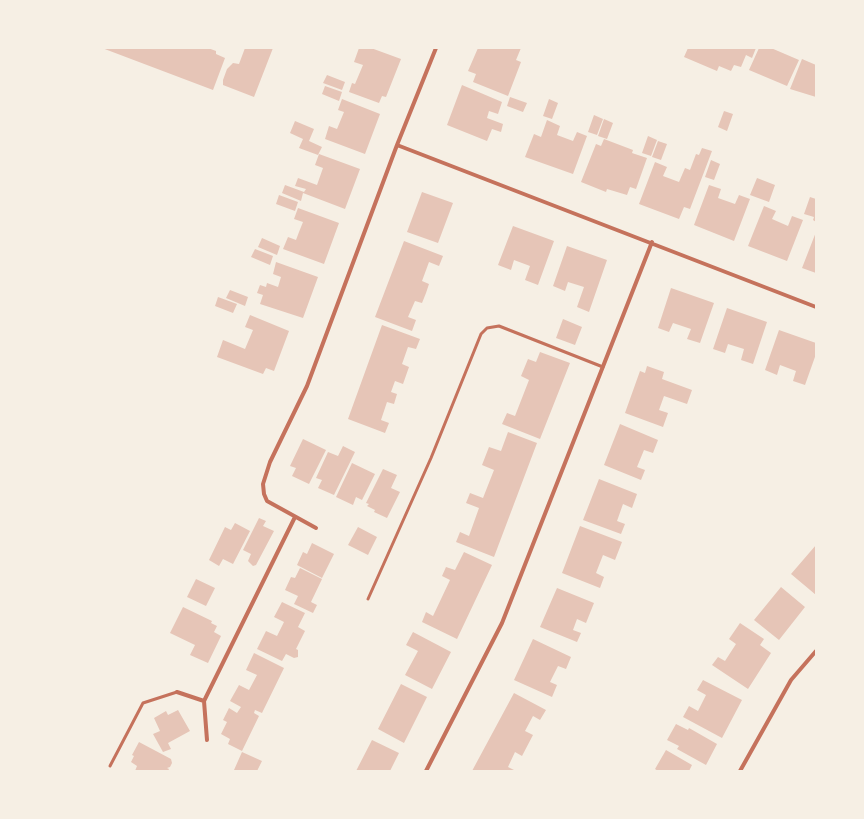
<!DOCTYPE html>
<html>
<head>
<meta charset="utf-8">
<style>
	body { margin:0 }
	#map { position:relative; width:864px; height:819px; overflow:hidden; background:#f6efe4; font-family:Commissioner,sans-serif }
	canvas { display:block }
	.frame { position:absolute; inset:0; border:49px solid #f6efe4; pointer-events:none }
</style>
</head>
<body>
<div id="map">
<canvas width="864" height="819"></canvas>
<div class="frame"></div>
</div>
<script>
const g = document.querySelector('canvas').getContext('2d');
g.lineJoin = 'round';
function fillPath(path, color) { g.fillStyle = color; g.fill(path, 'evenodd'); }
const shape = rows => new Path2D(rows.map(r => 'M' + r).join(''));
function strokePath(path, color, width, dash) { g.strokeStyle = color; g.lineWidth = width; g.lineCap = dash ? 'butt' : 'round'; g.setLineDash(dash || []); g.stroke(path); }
fillPath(shape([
	[102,48,208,48,216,51,216,54,225,58,213,90],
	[245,48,273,48,254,97,223,85,223,80,227,69,233,63,239,64],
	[359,48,371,48,401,59,386,97,382,96,379,103,349,92,352,83,355,84,363,65,354,62],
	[478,48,521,48,516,60,521,62,508,96,473,82,476,74,468,71],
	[688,48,756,48,752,58,746,55,741,67,734,65,731,71,719,66,717,71,684,57],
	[759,48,771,48,799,60,787,86,749,70],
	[802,59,816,65,816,97,790,89],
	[327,75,345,82,342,90,323,83],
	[462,85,502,102,498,114,489,111,487,118,503,124,501,132,492,129,487,141,447,125],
	[325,86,342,92,339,101,322,94],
	[510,97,527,103,523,112,507,106],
	[342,99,380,114,365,154,325,139,329,126,337,129,344,112,338,110],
	[549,99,558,103,552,119,543,116],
	[724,111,733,114,727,131,718,127],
	[594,115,603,119,597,135,588,132],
	[604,119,613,123,607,139,598,136],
	[547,120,560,126,557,135,573,141,577,132,587,136,573,174,525,157,534,134,541,137],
	[295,121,314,129,309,141,322,147,318,155,299,148,303,139,290,133],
	[648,136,657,140,651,156,642,153],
	[604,139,633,150,632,153,647,158,636,189,630,187,627,195,607,189,606,192,581,182,596,144,601,146],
	[658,141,667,144,661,160,652,157],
	[702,148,712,151,690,209,684,207,679,219,639,204,655,162,667,167,663,176,679,182,685,168,690,170,696,154,699,155],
	[319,154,360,169,345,209,303,193,301,201,282,193,285,185,304,192,306,189,295,186,298,178,317,185,323,168,315,165],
	[711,160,720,164,714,180,705,177],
	[757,178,775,185,769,202,750,195],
	[709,185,721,189,718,198,735,204,739,195,750,199,734,241,694,225],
	[422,192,453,203,438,243,407,232],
	[279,195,298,202,295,211,276,204],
	[810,197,816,199,816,222,813,220,814,217,804,214],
	[764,206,776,211,772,219,788,226,792,216,803,220,787,261,748,246],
	[298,208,339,223,324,264,283,249,288,237,296,240,299,232,303,222,294,219],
	[513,226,554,241,538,285,525,280,530,266,514,260,511,270,498,265],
	[816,232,816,273,802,268],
	[262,238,280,246,277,255,258,247],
	[404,241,443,256,439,266,429,262,422,281,429,284,426,293,422,303,415,301,408,317,416,320,412,331,375,317],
	[567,246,607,260,589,312,577,307,584,287,568,282,565,291,553,286],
	[255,249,273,256,270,265,251,257],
	[276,262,318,277,303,318,260,304,263,295,257,293,260,285,266,287,267,283,278,287,281,277,273,274],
	[671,288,714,303,700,343,687,339,691,329,673,323,669,332,658,328],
	[230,290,248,297,245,306,226,298],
	[218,297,237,304,233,313,215,306],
	[727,308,767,322,753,364,741,360,744,349,728,344,725,353,713,349],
	[250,315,289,331,274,371,266,368,263,374,217,357,223,340,245,349,253,330,245,327],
	[563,319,582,327,575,345,556,338],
	[382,325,420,339,416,349,408,347,402,364,409,367,403,384,395,381,391,392,397,394,394,404,387,402,381,420,389,423,385,433,348,419],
	[779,330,816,343,816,354,805,385,793,381,796,371,780,365,777,375,765,370],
	[540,352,570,363,540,439,502,424,507,413,515,416,529,380,521,376,528,359,536,362],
	[647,366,664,372,662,379,692,390,687,404,664,396,659,410,668,413,663,427,625,413,640,371,645,373],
	[620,424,658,440,653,453,644,450,637,467,645,470,641,480,604,465],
	[508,432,537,443,494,557,456,542,460,532,469,536,479,508,466,503,470,493,483,498,494,470,482,465,489,447,501,451],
	[303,439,326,450,309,484,292,476,296,468,290,466],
	[343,446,355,452,334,495,318,488,322,480,316,478,328,452,338,456],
	[352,463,375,474,362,500,356,497,353,505,336,497],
	[383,469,397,475,391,488,400,492,387,518,374,512,375,510,367,506,369,504,366,503],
	[599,479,637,494,632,508,623,504,617,521,625,524,621,534,583,520],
	[259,518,266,521,263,526,274,531,256,565,253,566,248,561,251,554,243,550],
	[235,523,250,531,233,564,223,559,219,566,209,560,225,527,231,530],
	[580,526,622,542,615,560,603,555,596,573,604,577,600,588,562,573],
	[358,527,377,537,368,555,348,545],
	[312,543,334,554,322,578,297,565,303,552,307,554],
	[816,545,816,595,791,574],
	[464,552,492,565,457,639,422,622,426,612,433,616,450,580,442,576,446,567,455,570],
	[300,568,322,579,311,602,317,605,313,613,294,604,298,596,285,590,291,577,295,578],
	[196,579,215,588,206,606,187,597],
	[781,587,805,607,779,640,754,620],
	[557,588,594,603,586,623,577,619,573,630,581,633,577,642,540,627],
	[282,602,305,613,298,627,305,631,296,649,298,650,298,657,294,658,286,654,282,661,257,649,266,631,277,636,284,622,274,617],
	[183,607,212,621,211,623,217,626,214,632,221,636,208,663,190,655,195,645,170,633],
	[740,623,764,639,760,645,771,653,748,689,712,665,718,657,725,661,736,644,729,639],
	[413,632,451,652,432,689,405,675,418,651,406,645],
	[533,639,571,657,566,669,558,666,550,682,557,685,552,697,514,680],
	[254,653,284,668,262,713,255,710,254,713,259,716,242,751,228,744,230,739,221,734,227,722,223,720,229,708,237,713,241,707,230,701,239,685,249,690,257,675,246,670],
	[703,680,742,700,722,738,683,717,689,706,698,711,706,695,697,690],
	[401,684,427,697,404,743,378,729],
	[514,693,546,710,540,720,533,716,525,731,533,735,522,756,515,752,508,767,516,771,472,771],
	[178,710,190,731,168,743,171,749,163,752,153,734,160,731,154,718,166,711,168,715],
	[676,724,688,730,689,728,717,744,706,765,677,749,679,746,667,740],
	[372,740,399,753,390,771,356,771],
	[139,742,171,759,172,763,170,767,167,768,169,769,168,771,135,771,137,766,131,762,134,756,132,755],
	[666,750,692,765,689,771,658,771,655,769],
	[242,752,262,761,257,771,234,770]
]), '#e6c5b7');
strokePath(shape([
	[368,599,431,458,481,334,487,328,499,326,603,367],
	[110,766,143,703,177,692]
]), '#c5725c', 3);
strokePath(shape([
	[397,145,816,307],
	[316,528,267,501,264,494,263,484,270,462,307,386,397,145,436,48],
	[177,692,204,701],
	[207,740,204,701,295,517],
	[426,771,502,623,652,242],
	[740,771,791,680,816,651]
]), '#c5725c', 4);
</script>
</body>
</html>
